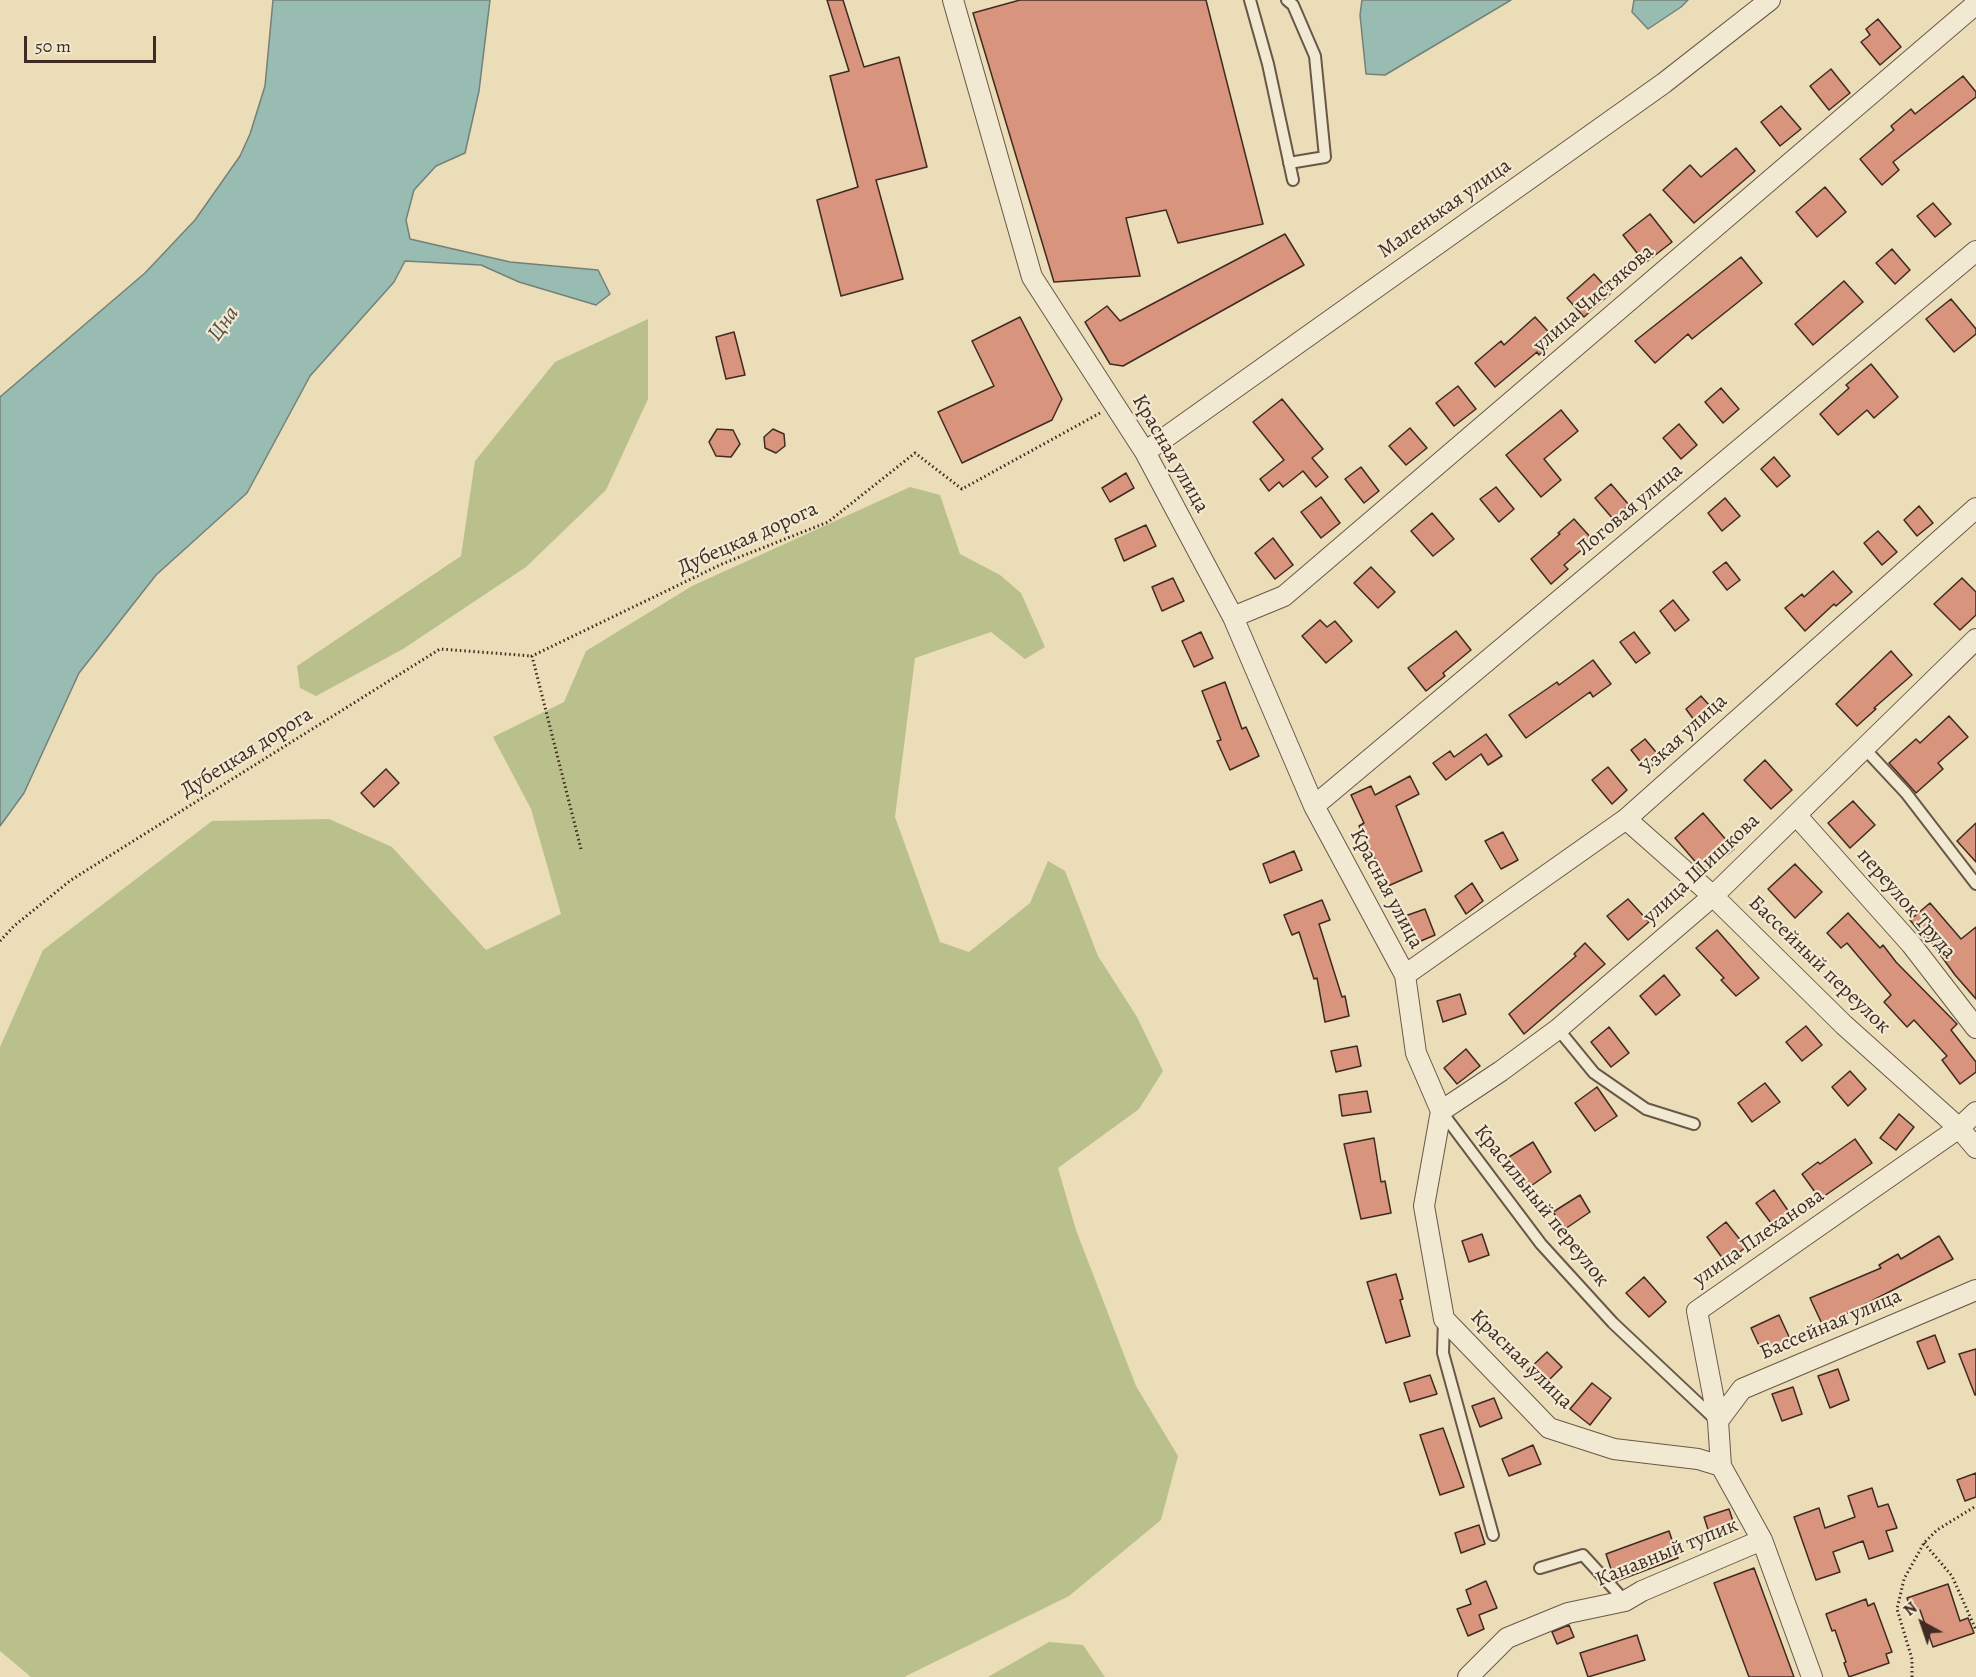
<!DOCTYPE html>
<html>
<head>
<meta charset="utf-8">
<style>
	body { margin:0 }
	#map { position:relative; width:1976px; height:1677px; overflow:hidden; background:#eaddb8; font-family:Alegreya,serif }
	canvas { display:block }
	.north { position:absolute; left:1892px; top:1593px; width:60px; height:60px; -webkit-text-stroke:4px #f1e9d1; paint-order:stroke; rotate:320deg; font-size:16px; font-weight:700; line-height:24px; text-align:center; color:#402a22 }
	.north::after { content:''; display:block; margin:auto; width:21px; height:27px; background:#402a22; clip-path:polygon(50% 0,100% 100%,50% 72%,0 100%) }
	.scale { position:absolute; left:24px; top:36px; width:132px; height:27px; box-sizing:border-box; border:3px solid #402a22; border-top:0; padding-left:8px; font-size:18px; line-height:21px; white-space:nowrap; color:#402a22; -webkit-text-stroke:4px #f1e9d1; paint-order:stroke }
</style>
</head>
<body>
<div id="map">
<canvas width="1976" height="1677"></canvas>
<div class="north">N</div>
<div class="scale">50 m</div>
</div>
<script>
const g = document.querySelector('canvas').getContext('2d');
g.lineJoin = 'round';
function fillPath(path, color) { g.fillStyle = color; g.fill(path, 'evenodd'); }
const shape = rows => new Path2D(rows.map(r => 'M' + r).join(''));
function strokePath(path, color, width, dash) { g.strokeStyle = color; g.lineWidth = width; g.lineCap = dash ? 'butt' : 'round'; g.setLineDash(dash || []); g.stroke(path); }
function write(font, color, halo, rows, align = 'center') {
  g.font = font + ' Alegreya,serif'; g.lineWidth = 4.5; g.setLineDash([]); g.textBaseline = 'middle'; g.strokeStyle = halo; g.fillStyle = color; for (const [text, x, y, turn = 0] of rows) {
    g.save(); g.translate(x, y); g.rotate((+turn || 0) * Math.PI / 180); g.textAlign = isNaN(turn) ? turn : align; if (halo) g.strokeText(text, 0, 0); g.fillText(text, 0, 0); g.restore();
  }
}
fillPath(shape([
	[648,319,648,399,606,490,526,567,403,649,316,696,300,688,297,666,461,556,475,461,555,362],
	[910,487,940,495,960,554,1000,575,1021,593,1045,647,1025,659,991,632,915,658,895,817,940,942,969,952,1030,903,1048,861,1065,871,1098,956,1137,1017,1163,1071,1139,1109,1058,1168,1076,1230,1136,1386,1178,1456,1161,1520,1069,1596,904,1677,31,1677,0,1651,0,1047,43,950,212,821,329,819,392,847,486,950,561,914,531,809,493,737,564,702,586,651,692,586],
	[1049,1642,1083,1645,1105,1677,988,1677]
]), '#bac08c');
const water = shape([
	[273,0,490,0,479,91,465,153,436,166,414,190,406,220,410,239,510,262,598,270,610,294,596,305,519,282,481,265,405,261,394,282,310,376,247,493,156,575,79,673,24,793,0,826,0,397,145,273,195,220,226,176,240,156,250,134,265,86,273,0],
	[1362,0,1511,0,1385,75,1366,74,1360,15,1362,0],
	[1634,0,1688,0,1681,7,1648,29,1632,12,1634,0]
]);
fillPath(water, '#98bbb2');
strokePath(water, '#758178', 1.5);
const building = shape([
	[827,0,843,0,864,67,899,57,927,167,876,180,903,279,841,296,817,200,858,187,830,76,849,71,827,0],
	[1020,0,1206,0,1263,224,1178,243,1166,210,1126,218,1140,276,1054,282,973,13,1020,0],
	[1878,19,1901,47,1880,65,1861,42,1870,35,1866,29,1878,19],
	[1831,69,1850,93,1829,110,1810,86,1831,69],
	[1963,76,1976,92,1976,97,1893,162,1899,170,1882,185,1860,159,1894,130,1891,126,1911,109,1915,114,1963,76],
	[1781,106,1801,129,1780,146,1761,122,1781,106],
	[1736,148,1755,171,1694,223,1663,190,1690,165,1701,177,1736,148],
	[1825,187,1846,212,1817,237,1796,212,1825,187],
	[1933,203,1951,224,1935,237,1917,216,1933,203],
	[1650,214,1672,242,1645,263,1623,235,1650,214],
	[1285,234,1304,265,1123,366,1110,364,1085,322,1107,306,1120,321,1285,234],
	[1892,249,1910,270,1895,284,1876,263,1892,249],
	[1741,257,1762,283,1692,339,1688,334,1655,363,1635,341,1741,257],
	[1594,274,1611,293,1584,317,1567,298,1594,274],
	[1844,281,1863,302,1813,345,1795,324,1844,281],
	[1951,299,1976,329,1976,334,1954,352,1926,319,1951,299],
	[1020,317,1062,399,1052,420,962,463,938,412,994,386,972,341,1020,317],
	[1535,317,1556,340,1539,355,1537,352,1495,387,1475,363,1501,341,1504,345,1535,317],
	[734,332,745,375,726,379,716,337,734,332],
	[1871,364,1898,397,1874,418,1867,410,1838,435,1820,414,1849,388,1846,385,1871,364],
	[1458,386,1476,409,1454,426,1436,403,1458,386],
	[1721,388,1739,409,1723,423,1705,402,1721,388],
	[1282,399,1323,449,1312,458,1328,477,1316,487,1303,471,1283,487,1279,482,1269,491,1260,479,1284,460,1253,422,1282,399],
	[1561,410,1578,431,1544,459,1561,480,1541,497,1506,455,1561,410],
	[1679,424,1697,445,1681,459,1663,438,1679,424],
	[1410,428,1427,448,1406,465,1389,446,1410,428],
	[717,429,733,430,740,444,731,457,716,456,709,442,717,429],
	[773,429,784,434,785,446,776,453,765,448,764,437,773,429],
	[1774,457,1790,476,1777,487,1761,469,1774,457],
	[1361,467,1379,491,1364,503,1345,479,1361,467],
	[1126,473,1134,488,1110,502,1102,488,1126,473],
	[1611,484,1629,505,1613,519,1595,498,1611,484],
	[1496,487,1514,509,1499,522,1480,499,1496,487],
	[1321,497,1340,523,1321,538,1301,512,1321,497],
	[1725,498,1740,516,1722,531,1708,513,1725,498],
	[1919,506,1933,523,1917,536,1904,520,1919,506],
	[1432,513,1454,539,1433,556,1411,531,1432,513],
	[1574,519,1593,540,1564,565,1568,569,1551,584,1531,559,1560,534,1558,533,1574,519],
	[1146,525,1156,546,1124,561,1115,539,1146,525],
	[1878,531,1897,552,1882,565,1864,543,1878,531],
	[1273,538,1293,565,1275,579,1255,553,1273,538],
	[1726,562,1740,580,1727,590,1713,572,1726,562],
	[1371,567,1395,592,1378,608,1354,583,1371,567],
	[1833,571,1852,592,1836,606,1834,604,1805,631,1785,608,1802,594,1804,597,1833,571],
	[1173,578,1184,601,1162,611,1152,587,1173,578],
	[1962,578,1976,592,1976,615,1960,630,1934,604,1962,578],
	[1673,600,1689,620,1675,631,1660,611,1673,600],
	[1320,620,1327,627,1335,621,1352,641,1326,663,1302,636,1320,620],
	[1456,631,1471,650,1443,673,1445,676,1426,691,1408,668,1456,631],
	[1201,632,1213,658,1194,667,1182,641,1201,632],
	[1634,632,1650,653,1636,663,1620,642,1634,632],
	[1891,651,1912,675,1874,708,1876,709,1857,726,1836,704,1891,651],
	[1593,660,1611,684,1593,697,1590,692,1526,738,1509,715,1557,682,1559,685,1593,660],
	[1225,682,1242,729,1246,727,1259,756,1230,770,1217,741,1221,740,1202,691,1225,682],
	[1701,696,1717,714,1700,728,1686,709,1701,696],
	[1949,716,1968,737,1938,763,1943,769,1916,793,1889,763,1916,739,1920,743,1949,716],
	[1486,734,1502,756,1488,765,1481,754,1446,780,1433,763,1450,751,1454,757,1486,734],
	[1645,739,1661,758,1647,770,1631,750,1645,739],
	[1765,760,1792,790,1771,809,1744,780,1765,760],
	[1608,767,1627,790,1612,804,1592,780,1608,767],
	[386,769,399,783,374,807,361,793,386,769],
	[1410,776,1419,794,1396,806,1422,871,1388,886,1359,826,1364,823,1351,795,1371,786,1375,795,1410,776],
	[1853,801,1875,825,1850,848,1828,823,1853,801],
	[1703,813,1734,849,1705,873,1675,838,1703,813],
	[1976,823,1976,862,1957,841,1976,823],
	[1503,832,1518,860,1501,869,1485,841,1503,832],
	[1294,851,1302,870,1270,883,1263,864,1294,851],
	[1795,864,1822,892,1795,918,1768,889,1795,864],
	[1472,883,1483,901,1466,914,1455,896,1472,883],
	[1628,899,1649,922,1628,940,1607,916,1628,899],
	[1322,900,1330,920,1319,924,1342,997,1345,996,1349,1016,1325,1022,1317,978,1314,979,1299,932,1292,935,1284,915,1322,900],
	[1930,903,1961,939,1976,927,1976,999,1955,975,1926,935,1924,937,1910,920,1930,903],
	[1425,909,1435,935,1416,943,1405,916,1425,909],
	[1848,913,1880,948,1883,945,1896,962,1957,1024,1951,1030,1976,1062,1976,1072,1960,1084,1942,1060,1947,1056,1914,1020,1907,1027,1884,1002,1891,995,1847,943,1841,948,1827,933,1848,913],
	[1717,930,1759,978,1736,996,1721,980,1724,978,1696,948,1717,930],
	[1585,943,1605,964,1524,1034,1509,1014,1576,956,1574,954,1585,943],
	[1664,975,1680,995,1656,1015,1640,996,1664,975],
	[1460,994,1466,1014,1443,1022,1437,1001,1460,994],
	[1806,1026,1822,1045,1802,1061,1786,1042,1806,1026],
	[1609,1027,1629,1053,1611,1067,1591,1042,1609,1027],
	[1357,1046,1361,1066,1336,1072,1331,1051,1357,1046],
	[1466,1049,1480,1066,1457,1084,1444,1068,1466,1049],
	[1850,1071,1866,1089,1848,1106,1832,1087,1850,1071],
	[1765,1083,1780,1102,1752,1122,1738,1103,1765,1083],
	[1597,1087,1617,1116,1595,1131,1575,1103,1597,1087],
	[1367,1091,1371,1112,1342,1116,1339,1095,1367,1091],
	[1899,1114,1914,1127,1896,1150,1880,1138,1899,1114],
	[1374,1138,1381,1182,1385,1181,1391,1213,1361,1219,1344,1144,1374,1138],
	[1855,1139,1872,1163,1820,1199,1802,1174,1818,1162,1820,1164,1855,1139],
	[1533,1142,1551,1172,1528,1188,1509,1157,1533,1142],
	[1774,1190,1791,1215,1774,1227,1756,1203,1774,1190],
	[1580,1195,1590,1212,1565,1229,1553,1212,1580,1195],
	[1726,1222,1746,1247,1726,1263,1707,1237,1726,1222],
	[1482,1234,1489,1255,1469,1262,1462,1241,1482,1234],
	[1939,1236,1953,1259,1823,1326,1810,1298,1881,1268,1879,1265,1898,1254,1901,1259,1939,1236],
	[1396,1274,1403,1299,1400,1300,1410,1336,1386,1343,1367,1282,1396,1274],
	[1644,1277,1666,1302,1649,1317,1626,1293,1644,1277],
	[1779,1315,1791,1341,1763,1354,1751,1328,1779,1315],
	[1935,1335,1945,1362,1928,1369,1917,1342,1935,1335],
	[1976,1349,1976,1395,1975,1395,1959,1354,1976,1349],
	[1547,1352,1562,1367,1543,1386,1527,1371,1547,1352],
	[1838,1369,1849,1400,1830,1408,1818,1376,1838,1369],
	[1430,1375,1437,1394,1410,1402,1404,1383,1430,1375],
	[1592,1383,1611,1398,1590,1425,1570,1409,1592,1383],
	[1793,1387,1802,1414,1782,1421,1772,1394,1793,1387],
	[1494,1398,1502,1418,1480,1427,1472,1406,1494,1398],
	[1443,1428,1464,1487,1440,1495,1420,1435,1443,1428],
	[1533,1445,1541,1464,1509,1476,1502,1459,1533,1445],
	[1976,1473,1976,1497,1965,1501,1957,1480,1976,1473],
	[1872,1488,1878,1507,1888,1504,1897,1528,1886,1531,1893,1551,1869,1559,1863,1541,1833,1552,1840,1572,1816,1580,1794,1517,1819,1508,1825,1528,1855,1517,1848,1496,1872,1488],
	[1729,1509,1736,1530,1711,1539,1704,1517,1729,1509],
	[1479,1525,1485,1544,1461,1553,1455,1533,1479,1525],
	[1669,1531,1678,1558,1617,1581,1614,1578,1606,1554,1669,1531],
	[1754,1568,1794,1677,1749,1677,1714,1583,1754,1568],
	[1486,1581,1497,1608,1479,1615,1484,1629,1468,1636,1457,1609,1471,1604,1466,1590,1486,1581],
	[1948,1584,1960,1621,1968,1618,1974,1633,1933,1647,1920,1610,1912,1612,1907,1598,1948,1584],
	[1866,1599,1868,1606,1874,1603,1892,1652,1886,1654,1889,1663,1849,1677,1844,1663,1846,1662,1835,1630,1832,1631,1826,1614,1866,1599],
	[1569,1625,1574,1637,1557,1644,1552,1632,1569,1625],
	[1637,1635,1645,1660,1588,1677,1580,1653,1637,1635]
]);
fillPath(building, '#d8947c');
strokePath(building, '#402a22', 1.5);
const service = shape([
	[1250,0,1268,64,1293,180],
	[1287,0,1293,5,1315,56,1325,157,1289,163],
	[1864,748,1906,793,1976,884],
	[1558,1029,1594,1073,1646,1109,1694,1124],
	[1441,1111,1541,1244,1613,1323,1715,1419],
	[1444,1319,1443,1353,1493,1535],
	[1540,1568,1583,1555,1625,1601]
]);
const minor = shape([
	[953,0,1032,277,1145,452,1233,617,1314,806,1405,975,1416,1053,1441,1111,1424,1206,1444,1319,1549,1428,1614,1449,1698,1459,1721,1466,1762,1540,1812,1677],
	[1145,452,1664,83,1770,0],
	[1233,617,1284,596,1976,4],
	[1314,806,1976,251],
	[1796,815,1911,944,1976,1028],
	[1626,819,1713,896,1844,1025,1959,1128,1976,1148],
	[1405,975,1626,819,1976,508],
	[1441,1111,1501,1071,1558,1029,1713,896,1976,639],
	[1718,1421,1742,1389,1976,1290],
	[1721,1466,1718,1421,1697,1311,1959,1128,1976,1112],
	[1468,1677,1507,1638,1568,1613,1625,1601,1642,1591,1762,1540]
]);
strokePath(service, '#6a5748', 14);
strokePath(minor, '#6a5748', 22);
strokePath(shape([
	[581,849,532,656,722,564,828,522,915,453,962,489,1100,413],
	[0,941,14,926,71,880,440,649,532,656],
	[1924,1543,1952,1576,1976,1630],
	[1912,1677,1912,1659,1897,1609,1904,1579,1924,1543,1937,1530,1976,1506]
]), '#402a22', 3, [1.5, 3]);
strokePath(service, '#f1e9d1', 10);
strokePath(minor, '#f1e9d1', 20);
write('21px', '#402a22', '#f1e9d1', [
	["Маленькая улица",1445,209,-35],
	["улица Чистякова",1594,299,-41],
	["Красная улица",1170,454,60],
	["Логовая улица",1630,510,-40],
	["Дубецкая дорога",748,539,-24],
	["Узкая улица",1684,735,-42],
	["Дубецкая дорога",247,753,-32],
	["улица Шишкова",1702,869,-43],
	["Красная улица",1386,889,62],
	["переулок Труда",1906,904,49],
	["Бассейный переулок",1819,965,44],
	["Красильный переулок",1541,1206,51],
	["улица Плеханова",1759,1238,-35],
	["Бассейная улица",1831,1325,-23],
	["Красная улица",1521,1360,44],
	["Канавный тупик",1667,1553,-22]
]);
write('italic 22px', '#564e46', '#f1e9d1', [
	["Цна",224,324,-54]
]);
</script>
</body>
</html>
